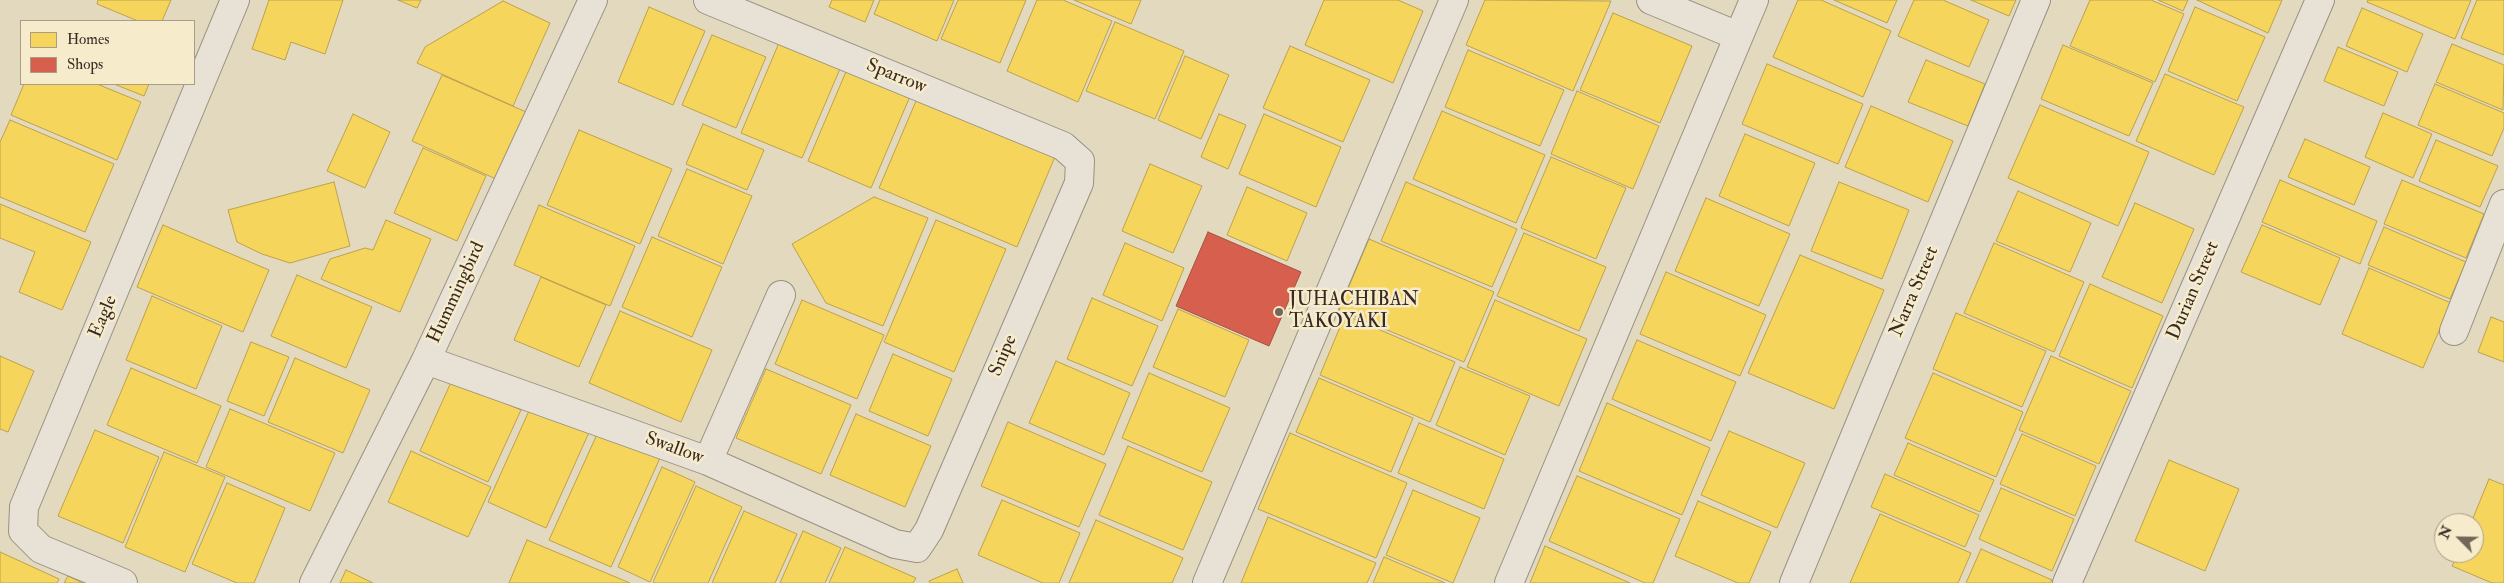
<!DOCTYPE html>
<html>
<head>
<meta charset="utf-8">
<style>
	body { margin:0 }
	#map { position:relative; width:2504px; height:583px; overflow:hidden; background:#e2d9be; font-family:"IM FELL Double Pica",serif }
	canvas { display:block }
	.legend { position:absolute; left:20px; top:20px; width:175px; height:65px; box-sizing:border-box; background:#f6ebcb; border:1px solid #aa9d88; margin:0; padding:6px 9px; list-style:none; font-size:15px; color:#372923 }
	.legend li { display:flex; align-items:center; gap:10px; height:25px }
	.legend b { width:25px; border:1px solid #aa9d88 }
	.north { position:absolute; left:2434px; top:513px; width:50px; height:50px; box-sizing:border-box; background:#f6ebcb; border:1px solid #aa9d88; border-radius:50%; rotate:293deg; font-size:14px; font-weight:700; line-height:20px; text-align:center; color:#372923 }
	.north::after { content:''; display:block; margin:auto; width:18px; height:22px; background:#736759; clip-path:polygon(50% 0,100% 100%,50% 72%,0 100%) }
</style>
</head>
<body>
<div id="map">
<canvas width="2504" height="583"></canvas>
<ul class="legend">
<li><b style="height:14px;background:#f6d55c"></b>Homes</li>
<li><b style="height:14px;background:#d6604d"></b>Shops</li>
</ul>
<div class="north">N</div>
</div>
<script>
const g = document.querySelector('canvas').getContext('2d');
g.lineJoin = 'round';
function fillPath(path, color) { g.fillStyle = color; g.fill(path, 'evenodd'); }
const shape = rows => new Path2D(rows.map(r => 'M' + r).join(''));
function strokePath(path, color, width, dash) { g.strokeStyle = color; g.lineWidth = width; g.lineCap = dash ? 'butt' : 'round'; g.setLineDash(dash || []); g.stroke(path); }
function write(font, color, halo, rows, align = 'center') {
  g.font = font + ' "IM FELL Double Pica",serif'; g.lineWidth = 5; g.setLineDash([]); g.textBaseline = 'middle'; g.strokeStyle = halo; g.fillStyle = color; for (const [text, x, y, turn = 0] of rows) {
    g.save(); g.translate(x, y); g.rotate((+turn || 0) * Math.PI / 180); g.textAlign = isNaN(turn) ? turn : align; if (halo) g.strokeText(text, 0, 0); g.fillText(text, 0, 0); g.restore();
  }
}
const homes = shape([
	[98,0,171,0,162,21,138,21,97,4,98,0],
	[269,0,343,0,325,54,291,42,285,60,252,49,269,0],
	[398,0,421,0,417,8,398,0],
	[832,0,874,0,865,22,829,7,832,0],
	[880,0,954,0,937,41,874,14,880,0],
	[958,0,1026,0,1000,63,941,39,958,0],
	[1037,0,1063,0,1112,21,1078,102,1007,71,1037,0],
	[1074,0,1141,0,1131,24,1074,0],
	[1324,0,1398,0,1423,11,1393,83,1305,45,1324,0],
	[1485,0,1611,1,1573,91,1466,45,1485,0],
	[1798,0,1821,0,1891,31,1863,97,1773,57,1798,0],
	[1834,0,1897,0,1887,23,1834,0],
	[1914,0,1943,0,1989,20,1969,67,1898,36,1914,0],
	[1971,0,2016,0,2009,16,1971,0],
	[2090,0,2151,0,2184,14,2155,82,2070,46,2090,0],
	[2158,0,2188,0,2183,11,2158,0],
	[2197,0,2282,0,2268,33,2197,0],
	[2368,0,2471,0,2455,39,2367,2,2368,0],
	[2477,0,2504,0,2504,55,2461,38,2477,0],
	[503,1,550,23,513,106,417,63,425,47,503,1],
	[649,7,705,31,673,105,618,82,649,7],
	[2195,7,2265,37,2237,101,2168,71,2195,7],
	[2362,8,2423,34,2407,72,2346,46,2362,8],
	[1613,13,1692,46,1660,123,1580,90,1613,13],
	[1115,22,1184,51,1155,119,1086,91,1115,22],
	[712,35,766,57,736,128,682,105,712,35],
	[781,38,842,64,802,158,741,133,781,38],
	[2452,44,2504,65,2503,110,2436,82,2452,44],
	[2063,45,2153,83,2129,136,2041,99,2063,45],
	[1290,46,1370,80,1343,142,1263,108,1290,46],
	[2338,47,2398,72,2384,106,2324,81,2338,47],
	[1468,50,1564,90,1540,146,1445,107,1468,50],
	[1185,56,1229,75,1201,139,1158,120,1185,56],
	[1926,60,1985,84,1968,126,1908,102,1926,60],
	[1767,64,1863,104,1838,164,1742,124,1767,64],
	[848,67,911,94,871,188,808,161,848,67],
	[2165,74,2244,107,2214,175,2136,141,2165,74],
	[442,75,526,112,496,179,412,141,442,75],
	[24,84,97,84,141,102,117,160,11,115,24,84],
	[114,84,149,84,144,96,114,84],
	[2435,84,2504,113,2504,128,2492,156,2418,125,2435,84],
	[1577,91,1659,126,1633,189,1551,154,1577,91],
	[919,94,1057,152,1017,247,879,188,919,94],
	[2040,105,2149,152,2118,226,2008,178,2040,105],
	[1871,106,1953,141,1928,202,1845,167,1871,106],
	[1442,111,1545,155,1516,223,1413,179,1442,111],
	[2383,113,2432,134,2413,178,2365,157,2383,113],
	[353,114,390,132,365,188,327,171,353,114],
	[1219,114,1246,125,1228,169,1201,157,1219,114],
	[1264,114,1341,147,1316,207,1239,174,1264,114],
	[10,120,114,164,85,232,0,197,0,142,10,120],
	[703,124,764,150,747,190,686,164,703,124],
	[579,130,672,169,640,244,547,205,579,130],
	[1745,134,1815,163,1789,226,1719,196,1745,134],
	[2305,139,2370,167,2354,205,2288,177,2305,139],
	[2436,140,2498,166,2480,207,2419,181,2436,140],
	[423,148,486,176,457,241,394,213,423,148],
	[1551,157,1626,188,1596,259,1521,228,1551,157],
	[1150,164,1202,186,1173,253,1122,231,1150,164],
	[687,169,752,196,723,264,658,236,687,169],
	[2280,180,2377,221,2360,264,2262,222,2280,180],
	[2402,180,2484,214,2466,258,2384,224,2402,180],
	[334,182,350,246,290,263,262,254,237,242,228,210,334,182],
	[1406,182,1517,229,1492,287,1381,241,1406,182],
	[1839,182,1909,210,1882,279,1811,251,1839,182],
	[1247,187,1307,213,1287,261,1227,235,1247,187],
	[2018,191,2091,223,2070,272,1996,241,2018,191],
	[874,197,928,218,883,326,826,303,792,244,874,197],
	[1706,198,1790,234,1759,306,1675,271,1706,198],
	[2135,203,2194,229,2162,303,2102,277,2135,203],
	[0,204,91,242,62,310,19,292,35,252,0,238,0,204],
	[539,205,635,246,610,306,514,265,539,205],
	[386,220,431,239,400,312,321,279,330,259,365,248,373,250,386,220],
	[936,220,1006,249,954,372,884,342,936,220],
	[163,225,269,270,243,332,137,287,163,225],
	[2262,225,2340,258,2320,305,2241,272,2262,225],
	[2384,227,2466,262,2450,299,2368,265,2384,227],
	[1524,233,1606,267,1579,331,1497,296,1524,233],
	[652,237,722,267,692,337,622,307,652,237],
	[1369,239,1494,292,1464,362,1339,310,1369,239],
	[1125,243,1184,268,1162,321,1103,295,1125,243],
	[1994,243,2084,282,2054,352,1964,313,1994,243],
	[1800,255,1884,290,1834,409,1748,373,1800,255],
	[2369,268,2451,303,2423,368,2342,334,2369,268],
	[1666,272,1766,315,1740,376,1640,334,1666,272],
	[297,275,372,307,346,368,271,336,297,275],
	[541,277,606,305,579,367,514,340,541,277],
	[2090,284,2163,316,2132,388,2059,356,2090,284],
	[152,296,222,326,196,389,126,360,152,296],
	[1092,298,1158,326,1132,386,1067,359,1092,298],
	[802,300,884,335,857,399,775,364,802,300],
	[1495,300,1587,339,1559,406,1467,367,1495,300],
	[1178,309,1249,340,1225,397,1153,367,1178,309],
	[620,311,712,350,681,422,589,383,620,311],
	[1956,313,2046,351,2022,407,1933,369,1956,313],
	[1345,315,1455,362,1430,422,1320,375,1345,315],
	[2491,317,2504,322,2504,362,2478,352,2491,317],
	[1637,340,1736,382,1711,441,1612,399,1637,340],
	[251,342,289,357,264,416,227,401,251,342],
	[893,354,952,379,928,436,869,411,893,354],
	[0,356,34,371,8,432,0,429,0,356],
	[2051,356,2131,391,2099,464,2019,430,2051,356],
	[295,358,370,390,343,453,268,422,295,358],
	[1056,361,1130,393,1104,455,1029,423,1056,361],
	[1460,367,1530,396,1505,455,1436,425,1460,367],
	[131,368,221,406,197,463,107,425,131,368],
	[766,369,851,405,821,474,736,438,766,369],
	[1149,373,1230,408,1202,472,1122,438,1149,373],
	[1933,373,2023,412,1996,477,1905,438,1933,373],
	[1319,378,1413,418,1391,472,1296,432,1319,378],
	[452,380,521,410,488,482,420,451,452,380],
	[533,402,591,428,546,528,488,502,533,402],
	[1607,403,1710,448,1682,515,1579,471,1607,403],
	[230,409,335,453,310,511,206,467,230,409],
	[856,414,931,446,905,507,830,475,856,414],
	[1008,422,1106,464,1079,527,981,486,1008,422],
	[1419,423,1504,459,1484,509,1398,473,1419,423],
	[95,430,159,457,123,543,58,516,95,430],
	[599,430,660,458,611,567,549,540,599,430],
	[1729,431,1805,463,1777,528,1701,495,1729,431],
	[1290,433,1407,483,1376,558,1258,509,1290,433],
	[2022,434,2096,466,2075,516,2000,484,2022,434],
	[1908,443,1994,480,1980,512,1894,475,1908,443],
	[1128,446,1212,482,1183,550,1099,515,1128,446],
	[411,451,491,487,468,537,388,502,411,451],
	[164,452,225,477,185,572,125,547,164,452],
	[2169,460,2239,489,2205,571,2135,541,2169,460],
	[662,467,695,482,650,582,618,567,662,467],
	[1885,474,1979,515,1965,547,1871,507,1885,474],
	[1577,476,1680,519,1653,583,1645,583,1549,541,1577,476],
	[2489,479,2504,485,2504,583,2492,583,2452,566,2458,553,2474,553,2474,523,2471,523,2489,479],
	[227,483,285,508,254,583,237,583,192,564,227,483],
	[696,486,742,507,708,583,655,583,653,582,696,486],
	[2001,488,2074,519,2052,571,1979,539,2001,488],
	[1413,490,1480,518,1453,583,1386,555,1413,490],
	[1002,500,1080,533,1059,583,1043,583,978,555,1002,500],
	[1698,501,1771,532,1749,583,1738,583,1675,556,1698,501],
	[744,511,797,534,775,583,712,583,744,511],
	[1880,514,1971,553,1958,583,1850,583,1880,514],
	[1268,517,1376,563,1367,583,1241,583,1268,517],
	[1096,520,1183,558,1172,583,1069,583,1096,520],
	[803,531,841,548,825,583,780,583,803,531],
	[527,540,630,583,509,583,527,540],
	[1545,546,1630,583,1530,583,1545,546],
	[845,547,916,578,913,583,829,583,845,547],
	[1981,549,2052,580,2050,583,1966,583,1981,549],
	[0,552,59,579,57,583,0,583,0,552],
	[1384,557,1445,583,1373,583,1384,557],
	[957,569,963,583,930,583,929,581,957,569],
	[346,570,373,583,340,583,346,570],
	[68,576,83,583,64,583,68,576]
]);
fillPath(homes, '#f6d55c');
strokePath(homes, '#bda14b', 1);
const shops = shape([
	[1208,232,1301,272,1269,346,1176,306,1208,232]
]);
fillPath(shops, '#d6604d');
strokePath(shops, '#a65040', 1);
const minor = shape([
	[1651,0,1738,36],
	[2454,331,2504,204],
	[426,360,708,461,895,544,917,548,929,530,1079,183,1080,161,1063,146,708,0],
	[708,461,781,295],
	[123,583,41,549,23,531,24,507,235,0],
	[314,583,426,360,593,0],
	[1207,583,1454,0],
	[1509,583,1754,0],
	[1794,583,2036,0],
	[2067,583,2320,0]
]);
strokePath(minor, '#989182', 30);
strokePath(minor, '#e7e2d5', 28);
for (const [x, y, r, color] of [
	[1279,312,5,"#736759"]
]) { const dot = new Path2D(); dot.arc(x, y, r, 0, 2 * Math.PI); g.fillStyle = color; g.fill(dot); strokePath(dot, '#f6ebcb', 2); }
write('19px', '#372923', '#f6ebcb', [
	["Sparrow",896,77,22],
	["Durian Street",2194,291,-67],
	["Narra Street",1915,292,-67],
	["Hummingbird",457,293,-65],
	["Eagle",104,317,-67],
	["Snipe",1004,356,-67],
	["Swallow",674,449,20]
]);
write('19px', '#372923', '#f6ebcb', [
	["JUHACHIBAN",1289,301],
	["TAKOYAKI",1289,323]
], 'left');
</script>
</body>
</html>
